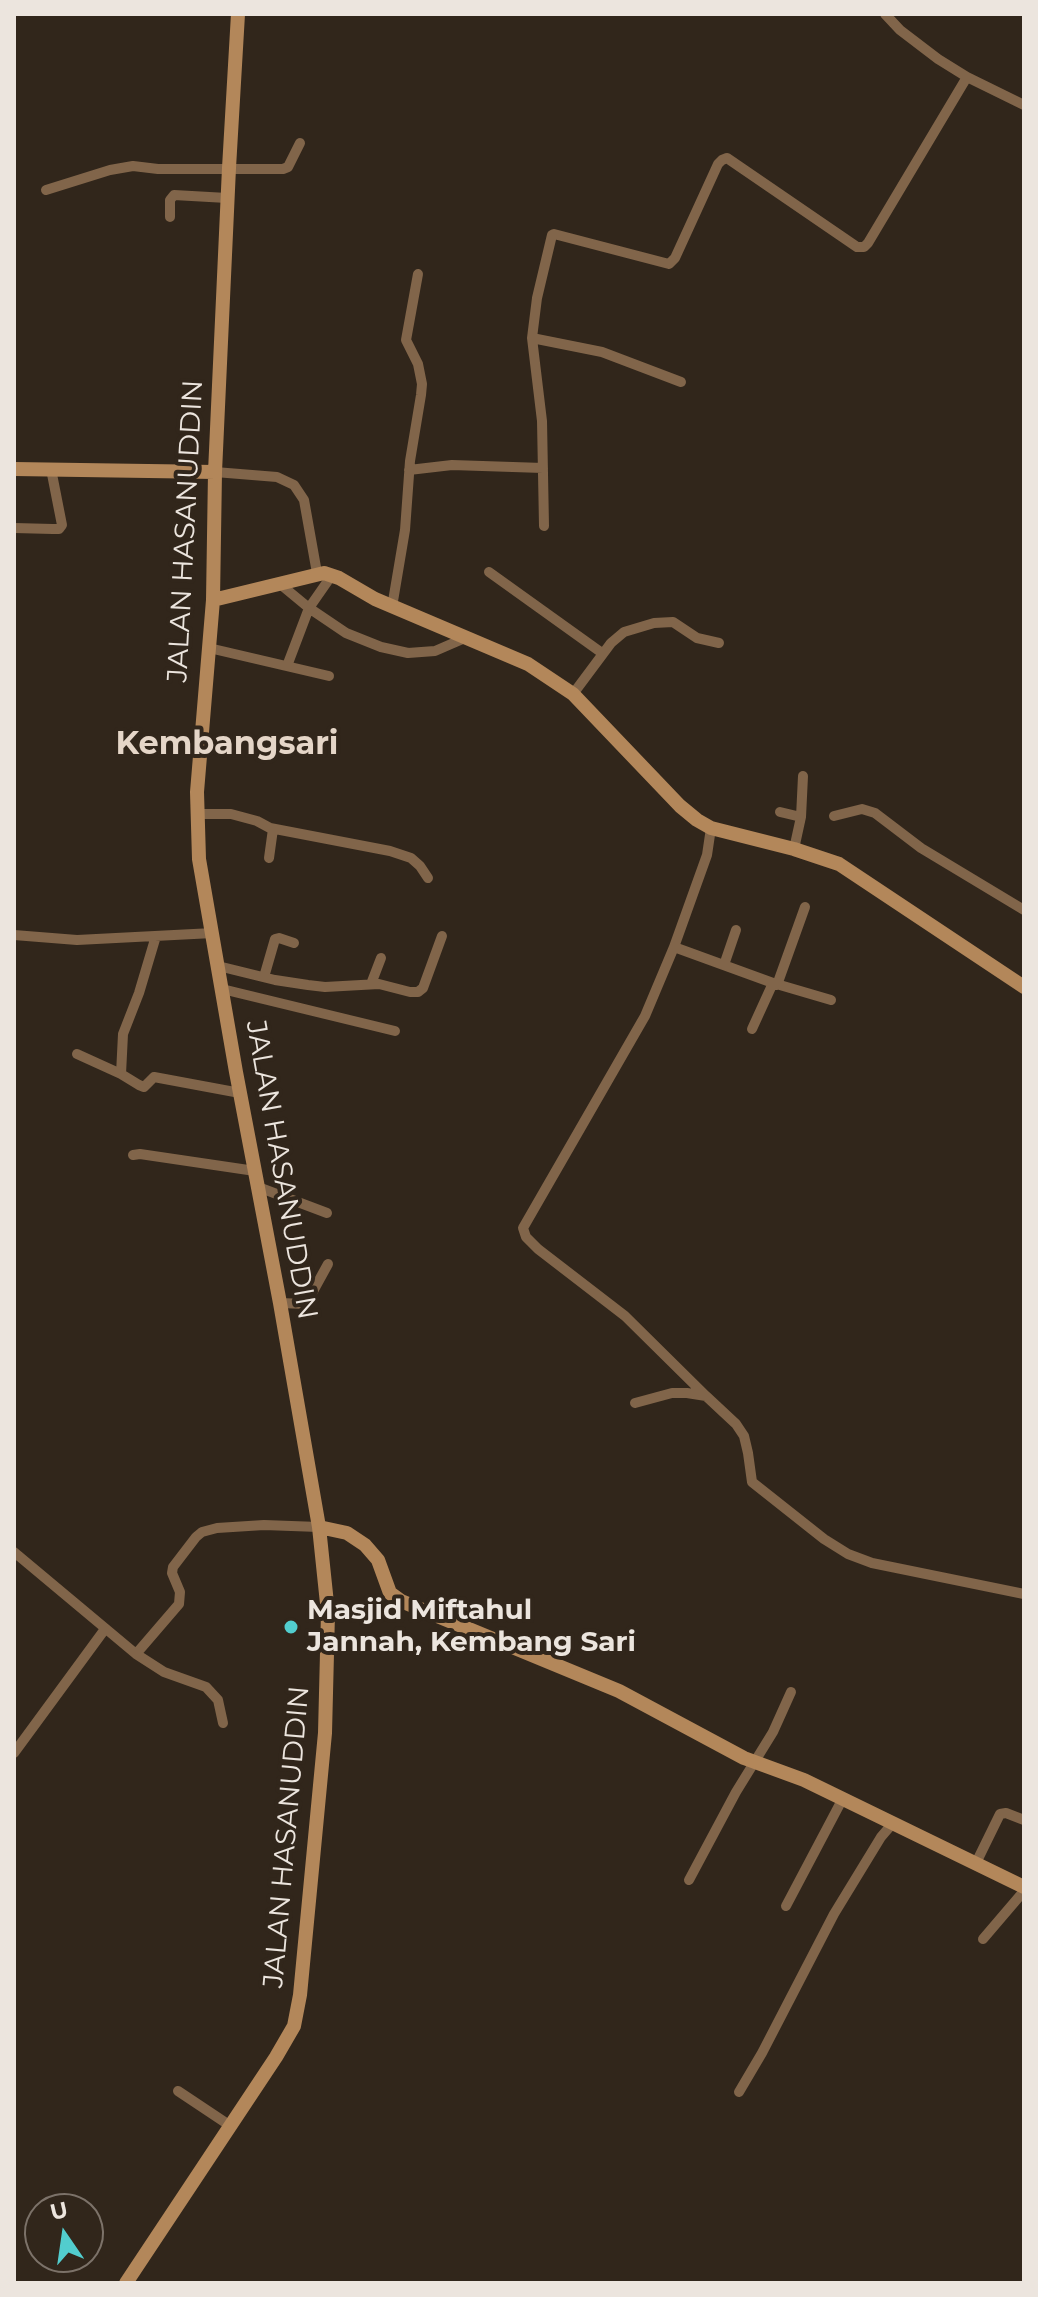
<!DOCTYPE html>
<html>
<head>
<meta charset="utf-8">
<style>
	body { margin:0 }
	#map { position:relative; width:1038px; height:2297px; overflow:hidden; background:#31261b; font-family:Montserrat,sans-serif }
	canvas { display:block }
	.frame { position:absolute; inset:0; border:16px solid #ece5de; pointer-events:none }
	.north { position:absolute; left:24px; top:2193px; width:80px; height:80px; box-sizing:border-box; background:#31261b; border:2px solid #7c7269; border-radius:50%; rotate:347deg; font-size:22px; font-weight:700; line-height:32px; text-align:center; color:#ece5de }
	.north::after { content:''; display:block; margin:auto; width:28px; height:36px; background:#52cdce; clip-path:polygon(50% 0,100% 100%,50% 72%,0 100%) }
</style>
</head>
<body>
<div id="map">
<canvas width="1038" height="2297"></canvas>
<div class="frame"></div>
<div class="north">U</div>
</div>
<script>
const g = document.querySelector('canvas').getContext('2d');
g.lineJoin = 'round';
const shape = rows => new Path2D(rows.map(r => 'M' + r).join(''));
function strokePath(path, color, width, dash) { g.strokeStyle = color; g.lineWidth = width; g.lineCap = dash ? 'butt' : 'round'; g.setLineDash(dash || []); g.stroke(path); }
function write(font, color, halo, rows, align = 'center') {
  g.font = font + ' Montserrat,sans-serif'; g.lineWidth = 8; g.setLineDash([]); g.textBaseline = 'middle'; g.strokeStyle = halo; g.fillStyle = color; for (const [text, x, y, turn = 0] of rows) {
    g.save(); g.translate(x, y); g.rotate((+turn || 0) * Math.PI / 180); g.textAlign = isNaN(turn) ? turn : align; if (halo) g.strokeText(text, 0, 0); g.fillText(text, 0, 0); g.restore();
  }
}
strokePath(shape([
	[885,14,900,30,938,59,967,77,1024,105],
	[46,190,110,170,133,166,158,169,283,169,288,167,300,143],
	[170,217,170,200,174,195,227,198],
	[532,338,602,352,681,382],
	[409,470,452,465,543,468],
	[215,472,277,477,294,485,304,500,317,573],
	[544,526,542,421,532,338,537,298,552,235,554,234,669,264,675,258,718,164,722,160,727,158,857,247,864,247,868,243,967,77],
	[14,528,53,529,59,529,62,525,51,469],
	[489,572,602,653],
	[280,584,309,608,346,633,381,647,408,653,435,651,465,638],
	[392,607,405,530,410,461,421,395,422,384,418,364,406,340,418,274],
	[209,648,329,676],
	[287,666,309,608,332,575],
	[573,694,611,643,624,632,654,623,673,622,697,638,719,643],
	[780,812,801,817],
	[198,814,231,814,257,821,270,828,390,851,411,858,420,866,428,878],
	[834,816,862,809,875,813,921,848,1024,910],
	[794,849,801,817,803,776],
	[269,858,273,829],
	[14,935,77,940,213,933],
	[674,947,773,983,831,1000],
	[724,965,736,930],
	[218,966,275,980,308,985,325,987,379,984,410,992,418,992,423,988,442,936],
	[264,977,275,939,279,938,294,943],
	[371,984,381,958],
	[777,985,805,907],
	[222,989,395,1031],
	[752,1029,773,983],
	[77,1054,121,1074,139,1085,144,1087,154,1077,240,1093],
	[121,1074,123,1034,139,993,156,936],
	[133,1155,140,1154,255,1171],
	[258,1187,327,1213],
	[280,1303,306,1304,328,1264],
	[706,1396,625,1316,538,1249,526,1237,523,1228,645,1016,674,947,707,855,711,828],
	[635,1403,672,1393,687,1393,706,1396,736,1424,744,1436,748,1453,752,1482,824,1539,848,1554,872,1563,1024,1594],
	[14,1552,136,1654,179,1604,180,1592,172,1573,173,1567,196,1537,202,1532,217,1528,264,1525,319,1527],
	[136,1654,164,1672,206,1687,218,1700,223,1723],
	[14,1753,105,1629],
	[976,1863,1000,1814,1006,1813,1024,1820],
	[689,1880,736,1792,773,1732,791,1692],
	[786,1906,842,1800],
	[983,1939,1024,1891],
	[178,2091,229,2125],
	[739,2092,762,2053,834,1914,881,1837,893,1823]
]), '#81654a', 10);
strokePath(shape([
	[14,469,215,472],
	[213,600,324,573,339,578,375,599,528,664,573,694,680,806,697,820,711,828,794,849,839,864,1024,987],
	[319,1527,347,1533,365,1545,378,1560,390,1593,401,1601,619,1691,744,1758,804,1780,1024,1887],
	[126,2283,276,2057,294,2026,300,1995,325,1733,328,1613,319,1527,280,1303,236,1072,199,859,197,792,213,600,215,472,229,168,238,14]
]), '#b3875a', 14);
for (const [x, y, r, color] of [
	[291,1627,8,"#52cdce"]
]) { const dot = new Path2D(); dot.arc(x, y, r, 0, 2 * Math.PI); g.fillStyle = color; g.fill(dot); strokePath(dot, '#31261b', 3); }
write('28px', '#ece5de', '#31261b', [
	["JALAN HASANUDDIN",186,531,-87],
	["JALAN HASANUDDIN",281,1170,80],
	["JALAN HASANUDDIN",287,1837,-85]
]);
write('bold 28px', '#ece5de', '#31261b', [
	["Masjid Miftahul",307,1611],
	["Jannah, Kembang Sari",307,1643]
], 'left');
write('bold 32px', '#e5d6c8', '#31261b', [
	["Kembangsari",227,745]
]);
</script>
</body>
</html>
